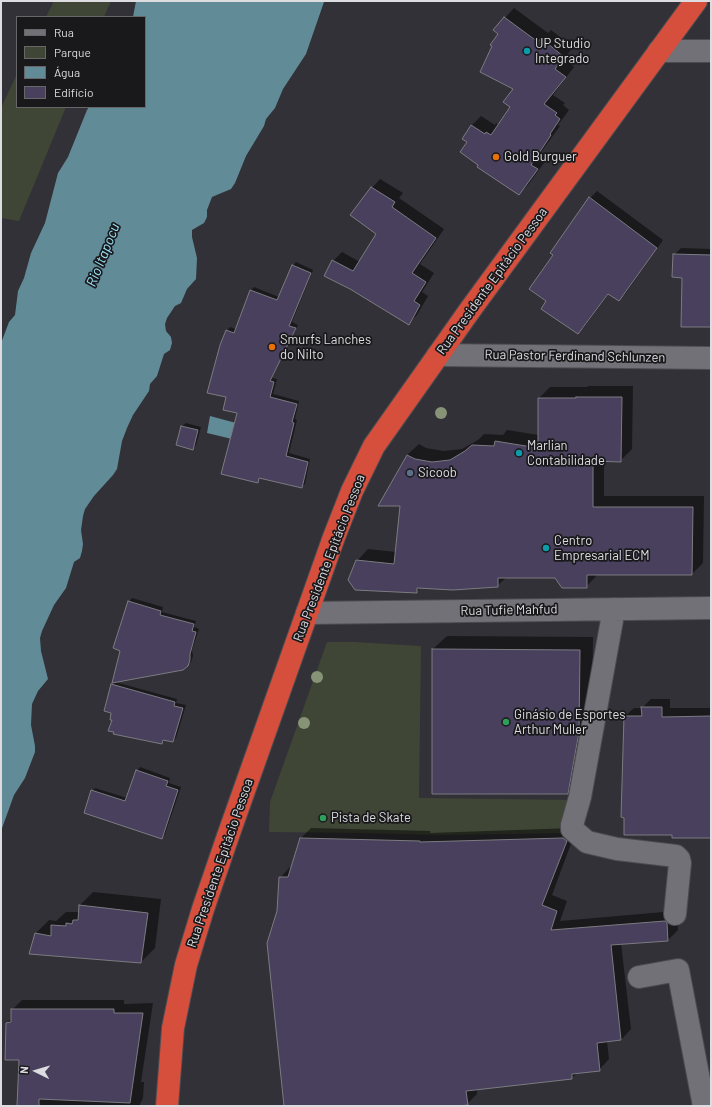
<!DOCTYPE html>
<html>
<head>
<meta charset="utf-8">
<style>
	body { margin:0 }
	#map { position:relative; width:712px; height:1107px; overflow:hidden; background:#313137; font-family:Barlow,sans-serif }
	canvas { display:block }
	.frame { position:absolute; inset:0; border:2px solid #dddce0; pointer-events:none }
	.legend { position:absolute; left:16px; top:16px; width:130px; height:92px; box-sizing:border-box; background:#19191c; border:1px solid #67676a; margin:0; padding:5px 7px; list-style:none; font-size:12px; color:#dddce0 }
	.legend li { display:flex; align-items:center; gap:8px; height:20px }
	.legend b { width:20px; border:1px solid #67676a }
	.north { position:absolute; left:16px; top:1051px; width:40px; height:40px; -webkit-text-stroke:3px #19191c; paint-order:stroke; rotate:275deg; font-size:11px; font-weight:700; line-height:16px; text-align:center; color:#dddce0 }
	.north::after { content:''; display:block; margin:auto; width:14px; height:18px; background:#dddce0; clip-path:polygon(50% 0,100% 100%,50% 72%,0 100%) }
</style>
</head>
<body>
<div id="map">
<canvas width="712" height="1107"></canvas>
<div class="frame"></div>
<ul class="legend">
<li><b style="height:5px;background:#717177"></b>Rua</li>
<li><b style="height:11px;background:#3f4635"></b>Parque</li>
<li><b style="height:11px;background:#628b98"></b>Água</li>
<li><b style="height:11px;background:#49405d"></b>Edifício</li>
</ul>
<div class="north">N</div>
</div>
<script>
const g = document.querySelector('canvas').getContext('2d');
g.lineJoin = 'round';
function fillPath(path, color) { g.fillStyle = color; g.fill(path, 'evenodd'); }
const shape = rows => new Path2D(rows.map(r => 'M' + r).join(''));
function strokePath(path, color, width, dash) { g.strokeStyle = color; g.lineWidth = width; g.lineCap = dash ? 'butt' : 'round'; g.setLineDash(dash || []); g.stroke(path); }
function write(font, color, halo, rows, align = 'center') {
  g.font = font + ' Barlow,sans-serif'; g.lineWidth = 3.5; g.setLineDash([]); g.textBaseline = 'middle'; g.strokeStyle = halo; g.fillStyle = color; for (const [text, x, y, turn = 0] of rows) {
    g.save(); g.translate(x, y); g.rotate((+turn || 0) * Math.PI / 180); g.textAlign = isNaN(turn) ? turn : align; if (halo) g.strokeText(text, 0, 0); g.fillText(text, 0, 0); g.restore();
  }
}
fillPath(shape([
	[54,1,111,1,104,17,46,17],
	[17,74,17,107,66,107,19,221,1,218,1,108],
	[327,642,354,642,421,646,419,798,576,800,578,833,437,835,360,833,269,832,270,802]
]), '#3f4635');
fillPath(shape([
	[136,1,324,2,306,54,283,89,275,108,266,119,264,126,246,156,235,183,231,189,212,197,207,210,207,217,204,223,192,230,192,237,197,258,196,279,187,289,181,303,175,306,167,318,165,324,166,331,171,337,172,343,170,350,164,354,157,376,150,384,149,391,133,415,127,428,122,441,117,469,113,475,94,496,85,509,83,516,81,530,83,544,82,551,80,558,74,562,66,588,54,605,42,631,40,638,41,651,48,679,38,691,32,704,31,725,35,746,35,752,25,778,14,795,1,831,1,343,9,322,15,315,18,291,24,278,31,253,45,223,58,173,68,157,87,110,89,107,145,107,145,17,133,17],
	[210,416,236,423,232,439,207,433]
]), '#628b98');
fillPath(shape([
	[514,8,548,33,551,30,573,47,564,59,574,67,553,95,565,103,563,105,569,110,558,125,560,126,539,155,546,160,528,185,519,194,480,165,469,142,463,139,472,125,481,116,495,125,496,123,499,125,512,107,514,89,499,34,494,30],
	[380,179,403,193,399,198,444,229,420,264,434,273,422,292,428,296,417,315,408,324,333,261,342,252,360,262,377,234,372,188],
	[597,191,663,240,626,293,619,300,609,294,585,326,578,333,547,301,555,254,590,198],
	[681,248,711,249,711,326,683,277,674,255],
	[296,262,313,270,292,322,298,325,272,378,277,379,273,394,299,401,295,419,297,420,289,453,310,459,305,484,301,487,261,477,257,482,238,413,227,396,221,345,227,330,230,327,236,329,251,290,254,287,279,297,293,266],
	[588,386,633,386,632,449,620,461,604,460,604,496,704,496,703,563,692,574,598,574,586,587,556,577,507,577,497,586,421,587,416,592,357,561,368,549,396,552,407,455,419,444,426,448,444,451,462,449,478,440,484,434,503,435,507,430,539,435,539,398,550,387,587,387],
	[186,423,201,427,196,445,193,449,178,445,182,426],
	[132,598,163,607,162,612,196,621,194,627,199,629,192,650,193,656,191,662,187,665,121,650,129,602],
	[447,636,593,637,592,718,581,780,567,793,433,649],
	[115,682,177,699,176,703,186,705,176,738,173,741,166,739,162,743,113,719,112,685],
	[651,699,670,699,670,708,711,708,711,837,673,834,625,716,634,708,642,708],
	[140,767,170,778,169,783,181,787,165,834,162,838,92,791,95,788,127,798,137,771],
	[311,828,430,831,430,833,574,828,576,830,552,895,567,901,560,921,675,911,677,913,678,930,668,940,621,943,631,1029,621,1040,607,1041,609,1059,599,1070,578,1072,572,1078,477,1089,477,1094,467,1104,446,1106,285,1106,278,911,280,878,290,867,292,867,301,838],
	[711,852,711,936,710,936],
	[93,892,161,899,155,948,141,962,35,934,49,920,56,921,66,912,78,912,80,905],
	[22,1000,124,1000,124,1004,153,1003,141,1082,144,1082,143,1098,139,1106,18,1106,20,1059,7,1023,12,1018,12,1010]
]), '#0007');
const building = shape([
	[504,17,538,42,541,38,564,57,555,69,566,77,544,104,557,113,555,115,560,119,550,134,551,135,531,165,538,169,519,195,477,167,478,165,460,152,467,142,462,139,471,125,485,134,486,132,491,135,510,107,503,102,513,89,480,72,492,46,490,45,498,34,493,30,504,17],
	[371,187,395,202,392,207,436,238,412,273,426,282,414,301,420,305,409,325,350,289,324,276,332,260,353,271,376,234,350,215,371,187],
	[589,197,657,248,619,301,608,294,578,334,541,309,546,301,529,289,553,255,550,253,589,197],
	[673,254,711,255,711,327,681,327,682,278,672,277,673,254],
	[292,265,311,273,289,326,296,328,270,381,274,382,270,397,297,404,292,422,294,423,286,456,308,462,302,488,259,478,258,483,221,474,237,413,223,410,226,397,207,393,220,345,226,330,234,333,250,290,277,300,292,265],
	[576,397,622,397,621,462,593,461,593,507,693,507,692,575,587,575,587,588,562,588,555,578,498,578,498,587,453,590,417,588,417,593,355,590,348,580,356,560,394,564,400,506,378,506,407,455,415,459,432,462,450,460,465,451,472,445,494,446,495,441,538,448,538,398,576,398,576,397],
	[181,426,198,430,193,450,176,445,181,426],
	[128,601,161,611,160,615,194,624,192,631,196,632,190,654,190,660,188,666,183,670,112,683,120,651,113,648,128,601],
	[432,649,580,650,579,732,568,794,432,794,432,649],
	[111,684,175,702,174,706,183,708,173,742,163,740,162,744,113,734,114,732,108,731,112,720,110,720,111,713,104,711,111,684],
	[641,707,662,707,662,717,711,716,711,838,672,838,672,835,624,835,624,818,621,817,624,716,642,716,641,707],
	[136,770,168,781,166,786,178,790,162,839,84,813,91,790,125,801,136,770],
	[300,838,420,841,420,842,563,838,567,841,542,905,557,911,551,930,665,921,667,923,668,941,611,945,621,1040,597,1043,600,1071,572,1074,572,1079,466,1091,468,1105,457,1106,284,1106,267,943,277,911,279,877,288,877,300,838],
	[79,905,148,913,141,963,29,954,35,933,51,936,51,925,66,926,66,923,72,924,73,920,78,920,79,905],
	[11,1009,114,1009,114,1013,143,1013,130,1103,39,1099,39,1106,17,1106,19,1060,5,1060,6,1023,11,1022,11,1009]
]);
fillPath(building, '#49405d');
strokePath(building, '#7c7b81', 1);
const minor = shape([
	[659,51,711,51],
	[438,355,711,358],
	[614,609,580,797,572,825,572,829,587,842,617,849,676,856,679,859,680,863,675,914],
	[307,613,711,608],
	[639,977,678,970,704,1106]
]);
const highway = shape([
	[167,1106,173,1028,186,965,203,909,228,836,334,537,352,491,374,446,470,310,696,1]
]);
strokePath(minor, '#4c4c50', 24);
strokePath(highway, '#4c4c50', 24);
strokePath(minor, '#717177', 22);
strokePath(highway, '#d64f3d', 22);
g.fillStyle = '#879377';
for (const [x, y] of [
	[441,413],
	[317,677],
	[304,723]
]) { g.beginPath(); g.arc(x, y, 6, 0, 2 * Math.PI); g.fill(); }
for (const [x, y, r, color] of [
	[527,51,4,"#0f9aa8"],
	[496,157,4,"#e8710a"],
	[272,347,4,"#e8710a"],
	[519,453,4,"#0f9aa8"],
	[410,473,4,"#5c6f8a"],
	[546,548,4,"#0f9aa8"],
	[506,722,4,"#2e9e5b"],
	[323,818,4,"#2e9e5b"]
]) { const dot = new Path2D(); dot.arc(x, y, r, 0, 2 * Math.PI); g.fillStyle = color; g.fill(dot); strokePath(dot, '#19191c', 1.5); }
write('13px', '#dddce0', '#19191c', [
	["UP Studio",535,44],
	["Integrado",535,59],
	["Gold Burguer",504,157],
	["Smurfs Lanches",280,340],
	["do Nilto",280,355],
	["Marlian",527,446],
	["Contabilidade",527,461],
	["Sicoob",418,473],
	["Centro",554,541],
	["Empresarial ECM",554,556],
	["Ginásio de Esportes",514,715],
	["Arthur Muller",514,730],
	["Pista de Skate",331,818]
], 'left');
write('13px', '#dddce0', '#19191c', [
	["Rua Presidente Epitácio Pessoa",492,281,-54],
	["Rua Pastor Ferdinand Schlunzen",575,356,1],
	["Rua Presidente Epitácio Pessoa",329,558,-69],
	["Rua Tufie Mahfud",509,610,-1],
	["Rua Presidente Epitácio Pessoa",220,863,-71]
]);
write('italic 14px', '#9de7fd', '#19191c', [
	["Rio Itapocu",103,255,-68]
]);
</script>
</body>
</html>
